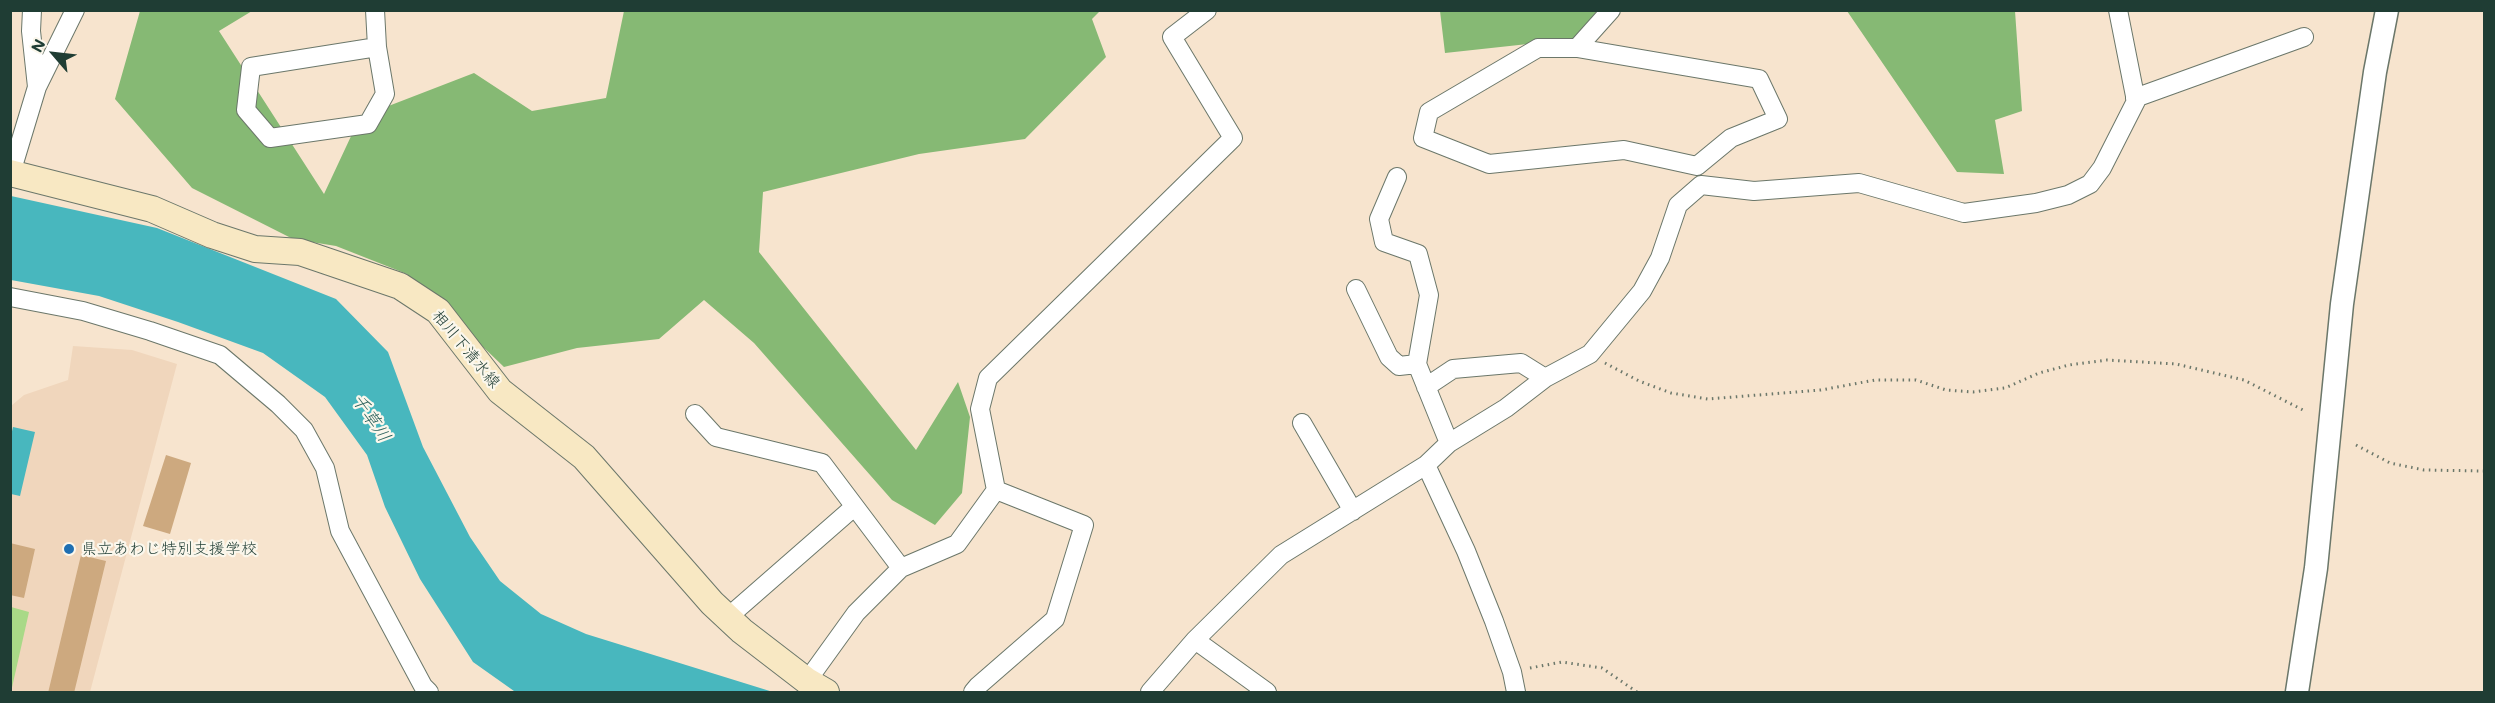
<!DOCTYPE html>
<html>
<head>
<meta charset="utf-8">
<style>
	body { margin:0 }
	#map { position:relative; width:2495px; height:703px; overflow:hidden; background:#f7e4ce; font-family:Mali,sans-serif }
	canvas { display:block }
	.frame { position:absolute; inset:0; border:12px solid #1f3d34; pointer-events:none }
	.north { position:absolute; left:24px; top:24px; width:60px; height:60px; -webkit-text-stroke:4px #fbf7ec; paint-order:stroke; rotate:298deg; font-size:16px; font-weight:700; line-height:24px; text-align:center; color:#1f3d34 }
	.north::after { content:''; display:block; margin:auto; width:21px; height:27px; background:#1f3d34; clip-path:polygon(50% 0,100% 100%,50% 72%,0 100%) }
</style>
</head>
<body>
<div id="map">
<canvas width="2495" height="703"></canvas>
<div class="frame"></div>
<div class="north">N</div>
</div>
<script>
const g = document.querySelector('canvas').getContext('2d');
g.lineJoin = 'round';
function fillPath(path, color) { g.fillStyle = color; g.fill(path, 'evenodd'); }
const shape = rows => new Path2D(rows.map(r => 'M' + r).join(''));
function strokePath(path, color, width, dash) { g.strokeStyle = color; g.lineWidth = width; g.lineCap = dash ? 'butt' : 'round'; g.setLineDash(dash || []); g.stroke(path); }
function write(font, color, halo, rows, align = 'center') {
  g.font = font + ' Mali,"Klee One",sans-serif'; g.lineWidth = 4.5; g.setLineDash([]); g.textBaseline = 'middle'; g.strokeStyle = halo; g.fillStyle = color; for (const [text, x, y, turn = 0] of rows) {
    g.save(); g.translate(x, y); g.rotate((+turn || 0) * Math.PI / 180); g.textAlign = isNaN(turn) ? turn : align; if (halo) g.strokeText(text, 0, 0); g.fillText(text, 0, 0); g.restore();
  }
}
fillPath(shape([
	[73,346,132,350,177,364,90,692,11,692,11,406,24,395,68,380]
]), '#f0d6bc');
fillPath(shape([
	[11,607,29,612,11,692,10,692]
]), '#a9d987');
fillPath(shape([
	[140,11,252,11,219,31,324,194,360,117,474,73,532,111,606,98,624,11,1100,11,1092,19,1106,57,1025,139,919,154,763,192,759,252,916,450,958,382,970,417,962,493,935,525,892,500,754,343,704,300,659,339,577,348,504,367,407,274,336,246,293,239,192,188,115,99],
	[1440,11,1597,11,1574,39,1445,53],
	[1847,11,2015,11,2022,111,1995,120,2004,174,1957,172]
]), '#86b974');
fillPath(shape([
	[11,196,157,228,336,299,388,352,423,447,470,537,500,581,541,614,586,634,773,692,514,691,473,662,420,579,385,507,367,455,325,397,263,353,178,322,99,296,11,280],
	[13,427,35,432,20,496,11,494,10,440]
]), '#48b7be');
fillPath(shape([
	[166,455,191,463,170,534,143,526],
	[10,543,35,549,24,598,10,595],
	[81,555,106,561,74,693,48,693]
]), '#cda97f');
const minor = shape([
	[375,10,377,47,385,94,368,124,270,138,246,110,251,67,377,47],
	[1538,48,1577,48,1759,79,1778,119,1731,138,1697,166,1624,150,1489,164,1423,138,1429,112,1538,48],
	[1577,48,1611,10],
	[37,87,75,10],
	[2135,98,2304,37],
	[11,173,37,87,31,31,32,10],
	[1397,177,1379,219,1384,242,1418,254,1429,295,1417,364,1449,443],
	[1356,289,1389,357,1399,366,1417,364],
	[10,297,83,311,150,331,220,355,278,404,304,430,325,468,340,531,423,686,429,692],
	[1426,387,1453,369,1521,363,1545,378],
	[695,414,716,437,822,463,901,568],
	[1302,423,1353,511],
	[1426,465,1466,551,1494,621,1512,672,1516,692],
	[727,618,854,507],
	[1195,640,1267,692],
	[807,681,856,613,901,568,957,544,996,490,980,409,988,378,1233,138,1172,37,1207,10],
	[973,692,978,686,1055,619,1084,525,996,490],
	[1150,692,1195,640,1281,555,1426,465,1449,443,1506,408,1545,378,1590,354,1642,291,1660,258,1678,205,1701,185,1754,191,1859,183,1964,213,2036,203,2068,195,2090,184,2102,168,2136,101,2118,10]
]);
const tertiary = shape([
	[2297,692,2316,568,2342,304,2375,72,2387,10]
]);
const secondary = shape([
	[10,173,152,209,212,235,255,249,300,252,400,286,438,311,500,391,584,457,712,603,742,631,807,681,826,692]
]);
strokePath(minor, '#6b776a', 20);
strokePath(tertiary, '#6b776a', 25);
strokePath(secondary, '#6b776a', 28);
strokePath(shape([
	[1605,363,1639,381,1671,393,1708,399,1821,390,1875,380,1916,380,1946,390,1973,392,2005,388,2039,373,2069,365,2107,360,2176,364,2244,380,2305,411],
	[2356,445,2390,463,2424,470,2484,471],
	[1530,668,1562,662,1602,668,1637,692]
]), '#6b776a', 3, [1.5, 4.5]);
strokePath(minor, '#fff', 18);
strokePath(tertiary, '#fff', 22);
strokePath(secondary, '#f8e8c3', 26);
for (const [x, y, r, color] of [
	[69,549,6,"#1f6fb2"]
]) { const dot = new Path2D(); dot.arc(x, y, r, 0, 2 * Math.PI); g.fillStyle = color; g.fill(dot); strokePath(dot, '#fbf7ec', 2); }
write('16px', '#1f3d34', '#fbf7ec', [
	["相川下清水線",466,349,50]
]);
write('16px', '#1f3d34', '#fbf7ec', [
	["県立あわじ特別支援学校",81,549]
], 'left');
write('italic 18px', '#2b625d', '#fbf7ec', [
	["千草川",371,418,56]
]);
</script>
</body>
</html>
